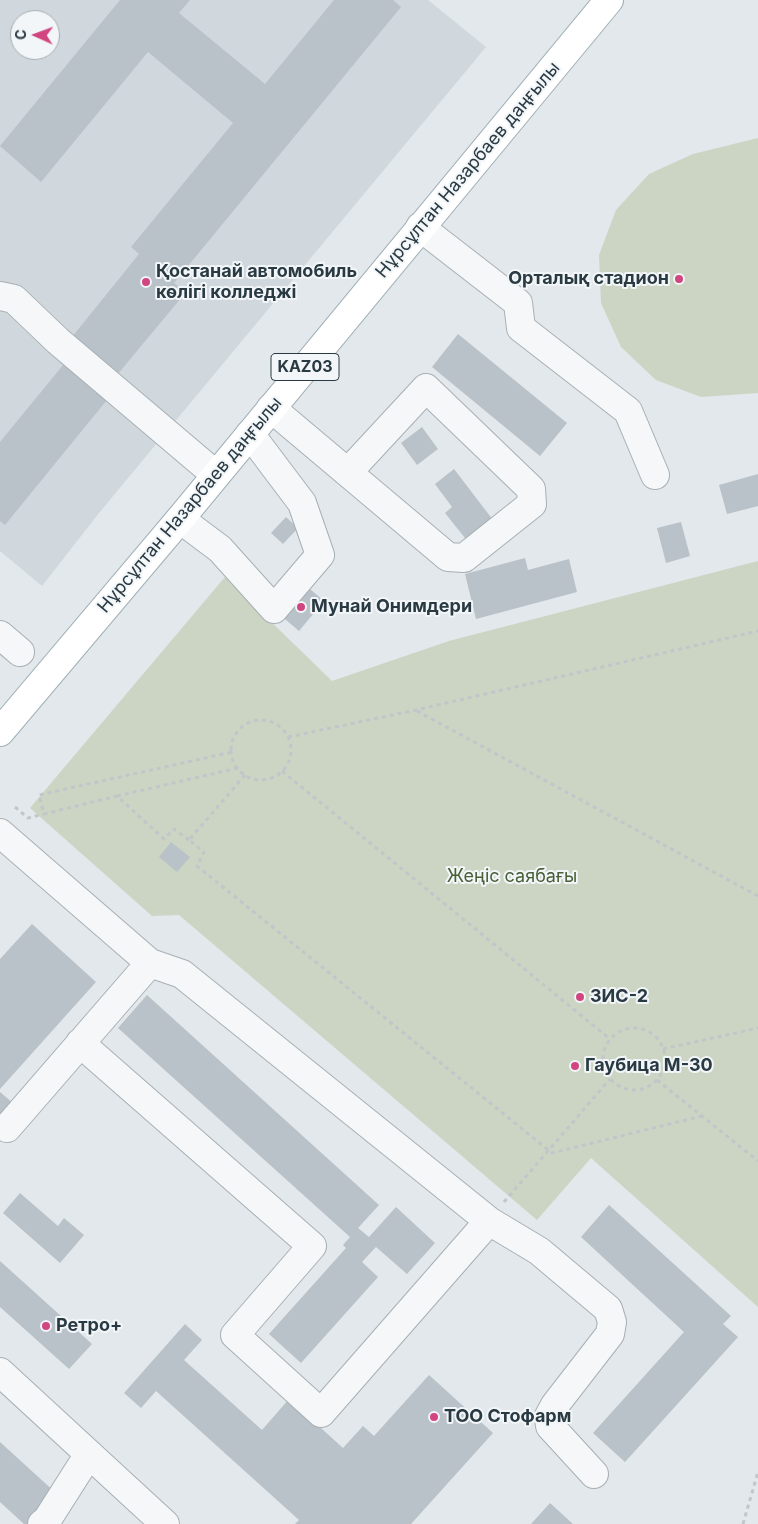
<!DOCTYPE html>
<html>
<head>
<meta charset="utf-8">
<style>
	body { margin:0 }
	#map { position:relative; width:758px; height:1524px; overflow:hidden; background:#e2e8eb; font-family:Inter,sans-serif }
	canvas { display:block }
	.north { position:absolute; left:10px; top:10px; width:50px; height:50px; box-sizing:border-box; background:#f2f6f8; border:1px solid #a2abb0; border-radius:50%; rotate:272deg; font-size:14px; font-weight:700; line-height:20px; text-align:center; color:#2a3a43 }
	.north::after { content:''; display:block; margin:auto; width:18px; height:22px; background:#d14681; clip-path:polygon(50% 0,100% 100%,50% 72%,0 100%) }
</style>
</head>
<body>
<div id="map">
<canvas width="758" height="1524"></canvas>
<div class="north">С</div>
</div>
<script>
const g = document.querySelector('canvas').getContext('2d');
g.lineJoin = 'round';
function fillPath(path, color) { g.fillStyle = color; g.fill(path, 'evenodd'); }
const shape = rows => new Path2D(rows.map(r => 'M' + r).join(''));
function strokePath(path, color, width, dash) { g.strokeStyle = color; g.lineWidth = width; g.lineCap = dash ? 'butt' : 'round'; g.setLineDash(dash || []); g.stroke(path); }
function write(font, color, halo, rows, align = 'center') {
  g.font = font + ' Inter,sans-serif'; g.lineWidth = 4; g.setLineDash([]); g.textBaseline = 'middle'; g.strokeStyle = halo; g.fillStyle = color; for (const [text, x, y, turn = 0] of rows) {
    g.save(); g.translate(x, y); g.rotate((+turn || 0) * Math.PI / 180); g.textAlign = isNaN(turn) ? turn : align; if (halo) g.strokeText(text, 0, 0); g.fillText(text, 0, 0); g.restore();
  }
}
fillPath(shape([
	[0,0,428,0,486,47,99,513,42,586,0,551],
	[20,20,50,20,50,50,20,50]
]), '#d0d8dd');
fillPath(shape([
	[758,138,758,393,701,397,656,380,621,347,601,303,599,255,616,210,649,174,693,154],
	[758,561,758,1307,591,1158,537,1220,179,915,152,916,30,808,225,577,332,681,449,641]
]), '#ccd5c3');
fillPath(shape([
	[120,0,190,0,179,13,265,84,334,0,393,0,401,7,174,283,186,292,117,375,72,337,139,254,131,247,233,123,148,52,41,182,0,146],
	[458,334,567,423,540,456,432,367],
	[68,359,111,395,5,525,0,521,0,442],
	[422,427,438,449,417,465,401,443],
	[454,469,493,520,469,543,445,513,452,507,435,484],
	[758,474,758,506,727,514,719,485],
	[286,517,298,528,283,544,271,533],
	[681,522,690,556,666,563,657,528],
	[525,558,528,570,569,559,577,592,476,619,465,574],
	[303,583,324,601,299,631,278,613],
	[171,842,190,857,177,872,159,857],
	[32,924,96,982,0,1089,0,959],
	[147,995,379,1205,358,1228,369,1237,396,1207,435,1243,407,1274,376,1247,362,1262,378,1277,301,1363,269,1334,346,1248,343,1245,350,1237,118,1028],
	[0,1092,14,1104,0,1120],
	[20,1193,58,1226,64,1218,84,1235,60,1263,3,1213],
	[609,1205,731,1316,723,1324,738,1337,625,1462,593,1433,684,1332,581,1237],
	[0,1261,92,1344,69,1369,0,1307],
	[185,1324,202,1340,184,1360,262,1430,289,1399,343,1448,363,1426,374,1436,429,1375,493,1433,411,1524,295,1524,299,1520,156,1391,141,1408,124,1393],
	[0,1442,57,1494,30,1524,24,1524,0,1502],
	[550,1503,573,1524,531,1524]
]), '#b9c2c8');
const minor = shape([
	[420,227,518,303,521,328,628,411,655,475],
	[0,296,14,299,58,341,216,475],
	[271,408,448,557,464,558,532,504,531,489,426,388,349,471],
	[180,519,220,549,274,609,320,555,302,503,250,434],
	[0,635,20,652],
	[0,833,150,963,182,974,489,1221,321,1413,235,1335,312,1246,80,1043],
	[7,1128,150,963],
	[489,1221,539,1251,608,1309,612,1322,610,1334,555,1405,549,1416,550,1426,594,1474],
	[0,1372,165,1524],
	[42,1524,47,1520,89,1454]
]);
const major = shape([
	[0,732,180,519,609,0]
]);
strokePath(minor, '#a7b0b5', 30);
strokePath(major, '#a1b0b7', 30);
strokePath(shape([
	[417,711,758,896],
	'231 750a30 30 0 1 1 60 0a30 30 0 1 1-60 0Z',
	[288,737,416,710,758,631],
	[282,771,610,1039],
	[245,775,189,840,204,852,197,866,552,1153,702,1116],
	[117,796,238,768],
	[15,807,28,818,44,814],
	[189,840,174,829,164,839,117,796,44,814,39,795,232,752],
	'603 1059a31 31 0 1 1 62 0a31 31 0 1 1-62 0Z',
	[663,1049,758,1028],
	[657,1080,758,1161],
	[504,1202,610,1079],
	[743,1524,758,1472]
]), '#c0c6ca', 3, [4, 4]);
strokePath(minor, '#f5f7f9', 28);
strokePath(major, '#fff', 28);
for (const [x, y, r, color] of [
	[679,279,5,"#d14681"],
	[146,282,5,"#d14681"],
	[301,607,5,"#d14681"],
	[580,997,5,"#d14681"],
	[575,1066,5,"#d14681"],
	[46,1326,5,"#d14681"],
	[434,1417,5,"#d14681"]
]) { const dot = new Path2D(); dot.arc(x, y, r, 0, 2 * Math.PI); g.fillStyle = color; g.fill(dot); strokePath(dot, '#f2f6f8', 2); }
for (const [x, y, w] of [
	[305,367,68]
]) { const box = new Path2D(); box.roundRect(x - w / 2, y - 13.5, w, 27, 4); g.fillStyle = '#f2f6f8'; g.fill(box); strokePath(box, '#2a3a43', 1); }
write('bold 16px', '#2a3a43', null, [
	["KАZ03",305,367]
]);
write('18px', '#2a3a43', '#f2f6f8', [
	["Нұрсұлтан Назарбаев даңғылы",468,170,-50],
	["Нұрсұлтан Назарбаев даңғылы",190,505,-50]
]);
write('bold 18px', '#2a3a43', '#f2f6f8', [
	["Қостанай автомобиль",156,272],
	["көлігі колледжі",156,293],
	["Орталық стадион",669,279,"right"],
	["Мунай Онимдери",311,607],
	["ЗИС-2",590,997],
	["Гаубица М-30",585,1066],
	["Ретро+",56,1326],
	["ТОО Стофарм",444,1417]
], 'left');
write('18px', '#495f37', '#f2f6f8', [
	["Жеңіс саябағы",512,877]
]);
</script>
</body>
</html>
